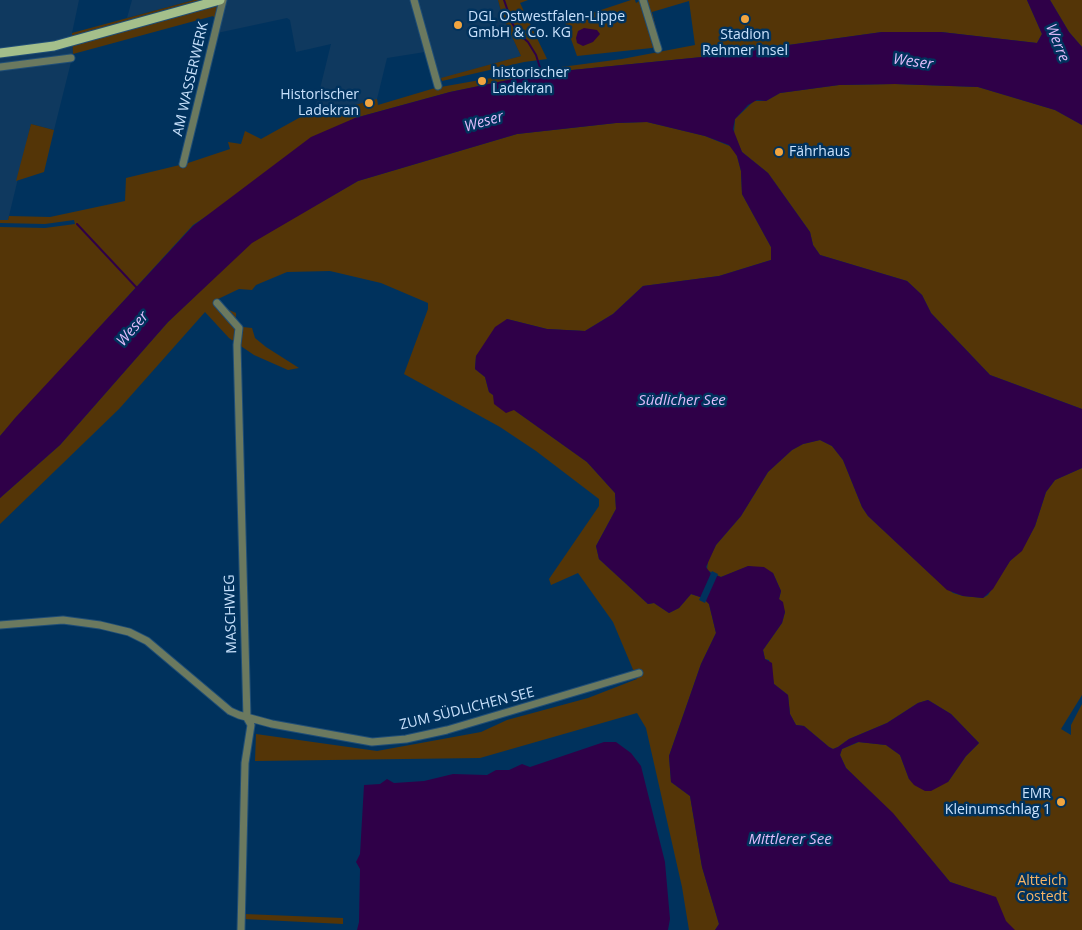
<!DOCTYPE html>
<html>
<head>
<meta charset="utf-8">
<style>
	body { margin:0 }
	canvas { display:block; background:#00325d }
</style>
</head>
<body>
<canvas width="1082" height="930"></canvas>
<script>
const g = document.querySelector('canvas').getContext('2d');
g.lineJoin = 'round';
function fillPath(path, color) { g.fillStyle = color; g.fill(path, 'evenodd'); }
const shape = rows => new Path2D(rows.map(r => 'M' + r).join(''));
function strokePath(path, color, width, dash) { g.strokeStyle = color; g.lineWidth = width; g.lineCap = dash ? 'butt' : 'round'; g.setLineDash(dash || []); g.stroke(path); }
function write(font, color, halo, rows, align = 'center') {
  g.font = font + ' "Open Sans",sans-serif'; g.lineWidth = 5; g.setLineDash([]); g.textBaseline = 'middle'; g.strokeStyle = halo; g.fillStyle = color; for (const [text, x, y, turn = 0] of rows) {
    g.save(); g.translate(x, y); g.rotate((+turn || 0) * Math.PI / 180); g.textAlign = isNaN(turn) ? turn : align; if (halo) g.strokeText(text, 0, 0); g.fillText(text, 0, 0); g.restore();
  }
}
fillPath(shape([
	[0,0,79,0,72,33,73,54,54,130,31,124,8,220,0,220],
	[132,0,194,0,127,18],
	[219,0,498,0,502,15,521,56,434,81,425,52,387,58,377,99,378,105,376,100,329,112,315,109,331,44,296,52,290,20,287,18,217,33,216,11]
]), '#0f395f');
fillPath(shape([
	[194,0,219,0,215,19,213,16,73,54,72,33],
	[498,0,528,0,520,3,547,59,524,62,442,81,441,78,521,56,502,15],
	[631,0,635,0,636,3,641,0,1027,0,1042,34,1037,43,941,32,882,32,702,57,542,73,450,92,355,118,193,225,0,436,0,227,45,228,75,224,74,220,45,224,0,223,0,220,8,220,9,216,50,217,125,201,126,178,188,163,230,149,228,142,241,144,245,131,261,139,315,109,329,112,377,99,378,105,435,88,531,71,622,59,695,45,689,1,652,12,661,47,577,56,565,22],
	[1050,0,1082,0,1082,47,1069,32],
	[895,84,978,87,1055,110,1082,125,1082,409,990,375,931,313,922,295,907,281,820,255,813,245,810,232,768,173,742,152,734,134,735,119,754,101,766,101,780,93,839,85],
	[647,122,705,136,732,147,737,156,741,171,742,194,771,247,771,260,719,276,643,286,613,314,585,331,547,329,507,319,476,356,475,369,485,377,489,392,587,462,615,493,616,509,596,546,599,559,648,604,654,603,669,613,679,608,691,594,703,598,709,604,716,633,701,664,669,756,671,782,690,796,702,867,719,924,715,930,689,930,682,887,646,728,637,713,480,758,255,761,256,734,377,751,481,732,507,720,588,698,637,679,613,622,578,573,551,585,549,579,599,506,599,499,536,451,500,427,404,374,428,309,428,303,381,283,330,271,287,272,256,285,252,290,239,289,218,299,222,307,236,313,236,321,243,327,252,328,255,338,266,347,299,368,288,370,254,355,229,338,205,312,119,409,0,524,0,498,60,445,168,322,252,242,358,181,517,134,616,123],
	[31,124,54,130,44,172,16,181],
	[820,440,832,446,843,460,862,507,868,516,939,582,953,593,963,596,983,598,988,595,1010,561,1024,546,1035,526,1046,492,1055,480,1082,468,1082,695,1061,729,1071,735,1071,725,1082,704,1082,930,980,930,994,897,950,882,893,814,846,768,840,755,842,749,859,742,886,745,900,755,909,779,948,782,966,756,979,743,951,714,928,700,918,703,887,723,849,739,838,747,833,749,829,747,804,726,796,725,790,714,788,695,774,684,769,660,765,659,763,650,782,623,785,612,779,599,781,591,773,573,749,566,721,577,707,570,708,561,716,545,741,516,768,472,792,450,803,444],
	[244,914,343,918,343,924,244,919]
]), '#543507');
fillPath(shape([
	[1027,0,1050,0,1069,32,1082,47,1082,125,1055,110,978,87,895,84,839,85,780,93,766,101,757,100,748,105,735,119,733,129,742,152,768,173,810,232,813,245,820,255,907,281,922,295,931,313,990,375,1082,409,1082,468,1055,480,1046,492,1035,526,1022,551,1010,561,993,589,983,598,963,596,947,590,868,516,862,507,843,460,832,446,820,440,803,444,792,450,768,472,741,516,716,545,706,567,711,574,721,577,748,566,764,567,773,573,781,591,779,599,783,602,785,612,782,623,763,650,765,659,772,663,774,684,788,695,790,714,796,725,804,726,829,747,833,749,838,747,849,739,887,723,918,703,928,700,951,714,979,743,966,756,948,782,931,791,925,791,914,785,909,779,900,755,886,745,858,742,842,749,840,755,846,768,893,813,950,882,996,897,1006,921,1015,930,715,930,719,924,702,867,690,796,671,782,669,756,701,664,716,633,709,604,703,598,691,594,679,608,669,613,654,603,648,604,599,559,596,546,616,509,615,493,587,462,514,410,506,413,494,404,493,395,489,392,485,377,475,369,476,356,495,327,507,319,547,329,585,331,613,314,643,286,719,276,771,260,771,247,742,194,741,171,737,156,729,145,705,136,647,122,616,123,517,134,358,181,252,243,168,322,60,445,0,498,0,436,15,418,193,226,311,137,355,118,450,92,542,73,702,57,882,32,941,32,1037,43,1042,34],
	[584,28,597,30,600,34,593,42,583,46,577,43,576,38,578,31],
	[604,742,616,742,631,753,641,766,665,862,670,919,668,930,357,930,359,922,360,869,356,862,360,854,364,785,380,784,387,779,394,783,424,781,453,774,487,775,496,770,509,770,522,764,530,767]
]), '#2f0048');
fillPath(shape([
	[712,571,718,574,705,603,699,600]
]), '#00325d');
strokePath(shape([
	[504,0,512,23,519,34,528,42,536,55,542,74],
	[77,224,136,287]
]), '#2f0048', 2);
const minor = shape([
	[414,0,438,86],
	[643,0,658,49],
	[0,67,71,58],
	[183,164,223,0],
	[217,303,239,328,237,345,247,718,251,725,245,763,241,930],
	[0,625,63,620,100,625,129,632,147,641,230,711,239,715,272,724,372,742,406,739,447,730,639,673]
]);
const major = shape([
	[0,53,54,46,220,0]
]);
strokePath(minor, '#204e76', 9);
strokePath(major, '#204e76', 11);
strokePath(minor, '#6b795f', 7);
strokePath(major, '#a4bf8b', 9);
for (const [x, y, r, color] of [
	[745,19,5,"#f1a540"],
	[458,25,5,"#f1a540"],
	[482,81,5,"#f1a540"],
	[369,103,5,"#f1a540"],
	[779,152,5,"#f1a540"],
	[1061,802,5,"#f1a540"]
]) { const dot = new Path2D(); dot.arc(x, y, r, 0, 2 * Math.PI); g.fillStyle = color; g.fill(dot); strokePath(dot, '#00325d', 2); }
write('14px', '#c8e1fc', '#00325d', [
	["DGL Ostwestfalen-Lippe",468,17],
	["GmbH & Co. KG",468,33],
	["Stadion",745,35,"center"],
	["Rehmer Insel",745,51,"center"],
	["historischer",492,73],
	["Ladekran",492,89],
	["Historischer",359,95,"right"],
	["Ladekran",359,111,"right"],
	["Fährhaus",789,152],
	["EMR",1051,794,"right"],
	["Kleinumschlag 1",1051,810,"right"]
], 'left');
write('14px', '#c8e1fc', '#00325d', [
	["AM WASSERWERK",191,79,-77],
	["MASCHWEG",231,614,-92],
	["ZUM SÜDLICHEN SEE",467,709,-14]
]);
write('14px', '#f7b565', '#00325d', [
	["Altteich",1042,881],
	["Costedt",1042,897]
]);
write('italic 15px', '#dfbcfa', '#00325d', [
	["Werre",1057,43,68],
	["Weser",913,62,8],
	["Weser",484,122,-16],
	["Weser",133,329,-50],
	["Südlicher See",682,401],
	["Mittlerer See",790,840]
]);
</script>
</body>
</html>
